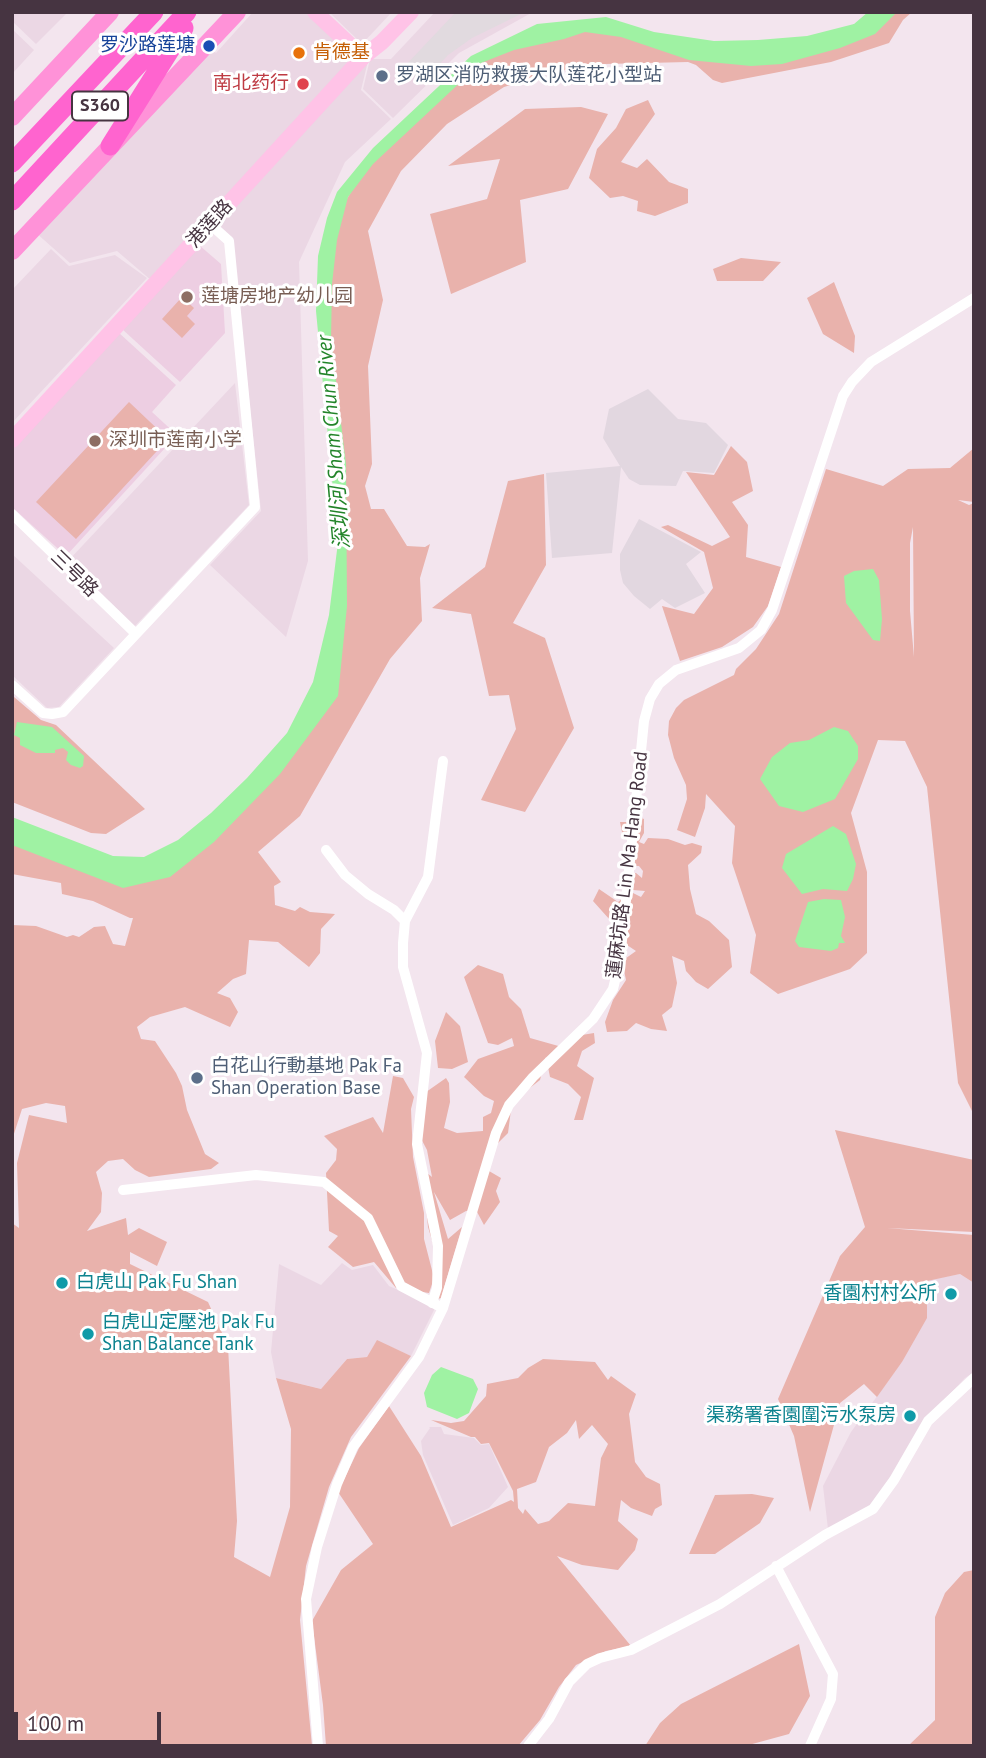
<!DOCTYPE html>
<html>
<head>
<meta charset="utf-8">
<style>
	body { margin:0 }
	#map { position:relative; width:986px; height:1758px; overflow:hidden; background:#f3e5ee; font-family:"PT Sans",sans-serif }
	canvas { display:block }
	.frame { position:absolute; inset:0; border:14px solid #463441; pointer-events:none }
	.scale { position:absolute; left:14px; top:1712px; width:147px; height:32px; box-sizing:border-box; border:4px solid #463441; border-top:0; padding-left:9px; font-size:21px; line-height:24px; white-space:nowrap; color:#463441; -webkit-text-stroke:5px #fff; paint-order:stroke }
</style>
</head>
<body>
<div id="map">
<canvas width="986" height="1758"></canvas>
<div class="frame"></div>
<div class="scale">100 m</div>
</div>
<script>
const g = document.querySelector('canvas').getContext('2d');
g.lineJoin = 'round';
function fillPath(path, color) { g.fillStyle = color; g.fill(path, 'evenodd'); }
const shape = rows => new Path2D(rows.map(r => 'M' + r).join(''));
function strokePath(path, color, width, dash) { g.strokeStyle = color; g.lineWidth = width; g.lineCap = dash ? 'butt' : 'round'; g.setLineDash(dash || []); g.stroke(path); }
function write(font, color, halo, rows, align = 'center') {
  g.font = font + ' "PT Sans","Noto Sans SC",sans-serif'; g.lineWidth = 6; g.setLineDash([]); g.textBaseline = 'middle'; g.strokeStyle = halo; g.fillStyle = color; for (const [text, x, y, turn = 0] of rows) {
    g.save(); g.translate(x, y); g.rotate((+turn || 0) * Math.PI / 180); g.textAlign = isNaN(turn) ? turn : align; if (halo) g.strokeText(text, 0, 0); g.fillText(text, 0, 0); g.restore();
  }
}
fillPath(shape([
	[12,12,68,12,36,44,12,21],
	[253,12,311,12,360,57,152,281,117,251,70,263,35,232,209,47,216,53],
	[329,12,392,12,362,44],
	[435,12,533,12,459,53,393,118,363,89,370,59,391,59],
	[12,29,34,50,12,74],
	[368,61,361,90,391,119,345,162,299,262,308,561,286,637,210,565,261,511,232,238,216,224],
	[51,249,69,266,115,255,147,278,12,423,12,290],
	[235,383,249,505,135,626,68,561],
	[12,554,114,648,59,707,47,708,12,675],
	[342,1263,352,1270,373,1265,389,1286,436,1306,411,1356,377,1341,367,1357,347,1359,321,1389,276,1378,271,1352,279,1264,321,1285],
	[960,1274,974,1283,974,1372,965,1378,927,1419,892,1479,867,1511,828,1529,823,1486,851,1432,902,1362,927,1280],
	[429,1427,441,1427,444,1434,474,1438,481,1445,489,1444,508,1487,489,1508,453,1525,423,1455,421,1441,430,1428]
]), '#ebd7e4');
fillPath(shape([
	[648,389,678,419,706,423,728,445,714,473,683,471,676,486,640,485,629,479,621,467,612,553,552,558,546,473,620,466,603,438,609,409],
	[639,519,701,552,686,564,705,593,675,608,662,599,650,609,634,596,623,583,620,570,620,554]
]), '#e2d7e0');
fillPath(shape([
	[199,245,221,264,225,333,180,382,122,329],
	[118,332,176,385,152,412,177,435,66,556,12,507,12,448]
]), '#edcee2');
fillPath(shape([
	[885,12,912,12,903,20,889,43,831,62,722,83,713,80,696,65,688,62,604,64,553,72,504,87,447,124,401,171,368,231,383,300,368,366,372,464,365,486,371,509,384,509,407,546,425,547,430,544,420,578,422,621,390,659,300,816,258,852,281,882,274,886,275,905,295,911,300,907,310,912,335,914,321,929,320,953,309,967,278,942,249,940,246,974,233,979,217,993,230,998,238,1012,230,1027,185,1007,150,1017,137,1027,141,1039,155,1041,176,1073,182,1086,187,1110,205,1154,219,1163,211,1169,149,1177,135,1170,123,1159,108,1161,96,1172,102,1193,101,1212,87,1231,126,1218,128,1235,139,1228,167,1242,157,1266,130,1252,130,1264,208,1302,228,1346,237,1521,234,1557,270,1577,290,1507,291,1429,276,1378,321,1389,347,1359,367,1357,377,1340,411,1356,351,1437,329,1487,306,1566,300,1620,312,1746,12,1746,12,1223,19,1228,17,1163,29,1115,67,1123,65,1106,46,1103,22,1109,12,1140,12,925,36,926,67,937,73,935,79,937,94,927,105,926,113,944,125,946,133,918,130,918,93,901,62,894,61,883,12,874,12,832,112,876,172,864,331,688,342,494,321,304,331,225,376,151,493,52,572,27,785,52],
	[648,100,655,114,621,162,637,168,647,159,669,182,688,189,688,203,655,216,637,211,638,201,623,196,610,198,589,178,597,149,616,128,626,109],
	[581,107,608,114,568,189,520,200,526,262,451,294,430,214,487,199,500,159,448,166,525,109],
	[741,258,781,262,763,281,717,281,713,269],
	[834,282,855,336,854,353,823,334,807,298],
	[182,297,194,308,187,316,195,324,182,338,162,319],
	[129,402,168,439,76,539,36,502],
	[731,446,747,462,753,491,732,502,748,525,746,557,781,567,768,606,753,627,722,647,680,661,662,606,694,614,713,588,704,552,661,527,668,525,712,546,730,537,686,472,714,475],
	[974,448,974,502,958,500,969,505,974,503,974,1115,958,1083,927,787,905,741,878,740,851,813,867,872,867,953,850,969,778,994,750,973,756,935,732,863,735,826,706,794,705,808,695,837,677,830,687,799,686,785,674,758,668,735,669,721,676,708,684,700,734,675,736,669,756,649,779,614,826,469,883,486,908,469,950,468],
	[913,527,914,657,910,611,910,543],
	[544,474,546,565,513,623,545,638,574,728,525,812,481,800,516,729,509,695,489,696,471,614,432,608,485,567,508,481],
	[14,697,41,720,56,725,145,809,106,834,91,833,12,802,12,699],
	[633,815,644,819,644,833,639,842,644,844,648,838,668,839,685,845,692,843,702,846,701,853,688,865,690,889,696,914,709,921,729,940,732,967,708,989,696,982,686,971,684,961,672,956,677,983,672,1007,662,1015,667,1031,651,1029,636,1023,627,1031,607,1032,605,1022,613,1000,626,980,622,961,636,951,627,945,610,920,593,901,599,889,618,902,631,892,641,897,645,891,633,890,621,886,623,872,636,873,642,878,643,871,639,866,626,866,632,842,623,837,620,822,631,822],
	[478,965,503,974,509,997,521,1009,530,1038,562,1047,576,1036,594,1033,595,1043,582,1051,577,1066,594,1078,583,1120,574,1120,581,1097,568,1084,550,1077,546,1057,540,1080,512,1102,508,1133,495,1146,489,1171,501,1178,496,1191,500,1202,484,1225,476,1210,466,1211,450,1220,434,1192,448,1239,462,1227,441,1298,438,1299,437,1257,428,1227,425,1198,427,1173,432,1177,427,1150,416,1129,419,1097,446,1078,449,1083,450,1102,444,1128,457,1133,483,1131,483,1117,491,1113,494,1101,484,1096,464,1077,478,1059,514,1046,512,1038,498,1045,488,1043,464,977],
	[446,1012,460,1026,468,1062,452,1069,438,1068,435,1041],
	[393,1076,403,1078,414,1097,411,1109,413,1157,424,1213,424,1239,434,1278,429,1293,396,1288,374,1262,353,1267,328,1247,338,1236,329,1231,326,1173,336,1160,337,1149,324,1136,373,1117,383,1133],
	[835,1130,974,1160,974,1232,887,1228,974,1235,974,1283,960,1274,927,1281,927,1318,902,1362,877,1397,864,1384,840,1403,810,1512,794,1436,778,1399,840,1256,865,1227],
	[543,1359,595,1362,608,1380,611,1376,636,1394,629,1414,635,1462,646,1477,660,1484,662,1505,655,1509,652,1516,631,1508,621,1500,618,1521,638,1539,635,1550,618,1570,582,1565,557,1556,631,1646,606,1651,576,1665,559,1687,540,1720,518,1746,326,1746,323,1705,312,1621,341,1570,373,1544,338,1492,359,1448,389,1406,421,1456,451,1527,511,1500,514,1502,513,1491,489,1443,481,1444,475,1437,471,1437,431,1420,451,1423,464,1421,486,1396,487,1384,518,1378,528,1368],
	[576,1420,579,1439,592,1425,608,1444,601,1458,595,1506,568,1503,549,1521,538,1524,525,1509,523,1514,518,1508,517,1489,536,1482,549,1447,567,1433],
	[752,1494,774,1498,760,1523,715,1554,689,1554,715,1495],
	[974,1570,974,1746,908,1746,935,1720,935,1617,945,1593,964,1572],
	[799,1644,810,1696,789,1734,745,1746,645,1746,660,1723,681,1704]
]), '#e9b2ac');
fillPath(shape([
	[456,12,525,12,472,38,448,55,422,83,404,67]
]), '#e1dadf');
fillPath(shape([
	[868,12,897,12,875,34,840,48,782,64,751,66,689,60,621,37,585,32,564,39,514,50,481,63,373,164,348,197,337,240,332,284,331,340,346,464,347,606,338,696,280,774,214,842,170,877,123,888,12,845,12,817,113,856,144,857,178,840,211,813,247,778,287,733,313,682,329,615,338,542,316,311,318,256,327,218,337,192,373,148,471,56,537,24,606,17,654,32,714,41,758,40,807,36,854,24],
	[873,569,879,580,882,619,880,641,873,640,846,603,844,576,854,571],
	[17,722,52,727,84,756,83,766,80,768,71,765,66,760,68,752,63,748,55,750,55,753,36,753,20,745,20,738,14,735],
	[834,727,848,731,858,746,858,759,835,799,803,812,779,806,760,779,772,757,790,743,809,740],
	[833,826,846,834,856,864,853,879,847,891,823,889,802,894,782,868,786,854],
	[824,899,841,900,845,917,841,936,845,943,839,943,838,948,831,951,799,947,795,941,808,902],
	[441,1367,473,1379,478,1389,469,1413,457,1419,427,1407,424,1393,432,1375]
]), '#9ff2a3');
strokePath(shape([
	[12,514,136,634],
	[12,685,43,713,52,714,63,712,255,507,229,241,210,224],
	[326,850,345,875,368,894,394,910,405,921],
	[123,1190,256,1175,324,1182,368,1218,401,1286,437,1305],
	[432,1303,437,1288,438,1246,417,1144,427,1053,403,967,403,943,405,921,428,877,443,761],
	[776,1566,833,1674,831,1699,810,1746],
	[318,1746,306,1599,317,1547,337,1484,353,1447,419,1357,443,1308,496,1133,509,1105,533,1077,593,1019,613,989,620,960,644,721,650,699,659,684,676,670,739,648,761,630,772,610,843,396,852,382,871,362,974,298],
	[528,1746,549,1719,569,1682,587,1664,600,1658,631,1650,720,1604,825,1535,873,1509,894,1480,928,1421,974,1378]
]), '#fff', 10);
strokePath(shape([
	[315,12,363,57],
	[12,440,363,57,382,42,411,12]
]), '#ffc3e7', 16);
strokePath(shape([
	[12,117,110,12],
	[12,251,237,12]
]), '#ff92d8', 18);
strokePath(shape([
	[110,146,184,28],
	[12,163,154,12],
	[12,201,187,12]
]), '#ff64cf', 19);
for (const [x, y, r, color] of [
	[209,46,7,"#1a4fb4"],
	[299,53,7,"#e8710a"],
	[382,76,7,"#5c6f8a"],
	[303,84,7,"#e0444e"],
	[187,297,7,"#8d6e63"],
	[95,441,7,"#8d6e63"],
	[197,1078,7,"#5c6f8a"],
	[62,1283,7,"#0f9aa8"],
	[951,1294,7,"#0f9aa8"],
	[88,1334,7,"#0f9aa8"],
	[910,1416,7,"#0f9aa8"]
]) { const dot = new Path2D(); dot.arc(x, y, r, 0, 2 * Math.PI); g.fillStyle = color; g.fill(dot); strokePath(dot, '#fff', 2.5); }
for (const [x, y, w] of [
	[100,106,56]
]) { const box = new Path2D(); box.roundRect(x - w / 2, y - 14.5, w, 29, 5); g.fillStyle = '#fff'; g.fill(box); strokePath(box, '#463441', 2); }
write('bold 18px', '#463441', null, [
	["S360",100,106]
]);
write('19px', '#164399', '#fff', [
	["罗沙路莲塘",195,46]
], 'right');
write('19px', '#c56008', '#fff', [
	["肯德基",313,53]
], 'left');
write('19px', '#4e5e75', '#fff', [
	["罗湖区消防救援大队莲花小型站",396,76],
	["白花山行動基地 Pak Fa",211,1067],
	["Shan Operation Base",211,1089]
], 'left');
write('19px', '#be3a42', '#fff', [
	["南北药行",289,84]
], 'right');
write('19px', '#463441', '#fff', [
	["港莲路",210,224,-48],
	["三号路",74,574,44],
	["蓮麻坑路 Lin Ma Hang Road",628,865,-83]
]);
write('19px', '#785e54', '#fff', [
	["莲塘房地产幼儿园",201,297],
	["深圳市莲南小学",109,441]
], 'left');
write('19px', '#0d838f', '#fff', [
	["白虎山 Pak Fu Shan",76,1283],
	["香園村村公所",937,1294,"right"],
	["白虎山定壓池 Pak Fu",102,1323],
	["Shan Balance Tank",102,1345],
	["渠務署香園圍污水泵房",896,1416,"right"]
], 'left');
write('italic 21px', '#228429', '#fff', [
	["深圳河 Sham Chun River",334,442,-95]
]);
</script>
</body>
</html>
